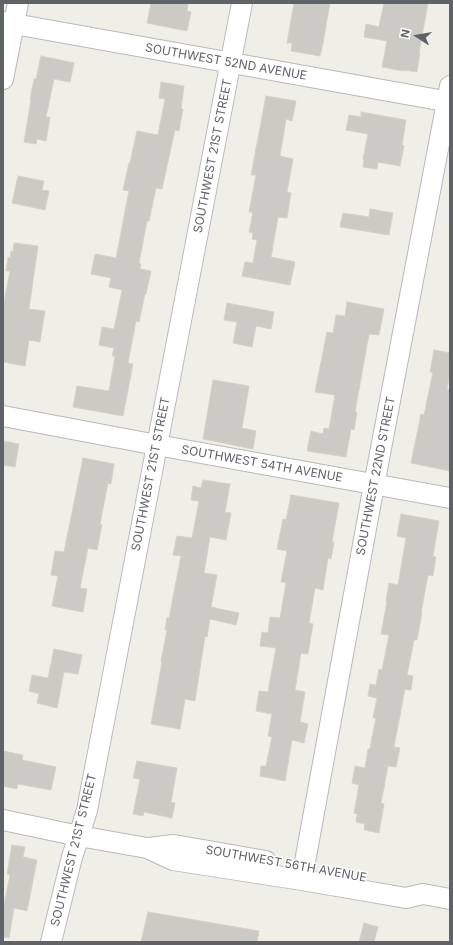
<!DOCTYPE html>
<html>
<head>
<meta charset="utf-8">
<style>
	body { margin:0 }
	#map { position:relative; width:453px; height:945px; overflow:hidden; background:#f0efe7; font-family:Inter,sans-serif }
	canvas { display:block }
	.frame { position:absolute; inset:0; border:4px solid #5f6267; pointer-events:none }
	.north { position:absolute; left:397px; top:16px; width:40px; height:40px; -webkit-text-stroke:3px #fff; paint-order:stroke; rotate:282deg; font-size:11px; font-weight:700; line-height:16px; text-align:center; color:#5f6267 }
	.north::after { content:''; display:block; margin:auto; width:14px; height:18px; background:#5f6267; clip-path:polygon(50% 0,100% 100%,50% 72%,0 100%) }
</style>
</head>
<body>
<div id="map">
<canvas width="453" height="945"></canvas>
<div class="frame"></div>
<div class="north">N</div>
</div>
<script>
const g = document.querySelector('canvas').getContext('2d');
g.lineJoin = 'round';
function fillPath(path, color) { g.fillStyle = color; g.fill(path, 'evenodd'); }
const shape = rows => new Path2D(rows.map(r => 'M' + r).join(''));
function strokePath(path, color, width, dash) { g.strokeStyle = color; g.lineWidth = width; g.lineCap = dash ? 'butt' : 'round'; g.setLineDash(dash || []); g.stroke(path); }
function write(font, color, halo, rows, align = 'center') {
  g.font = font + ' Inter,sans-serif'; g.lineWidth = 3; g.setLineDash([]); g.textBaseline = 'middle'; g.strokeStyle = halo; g.fillStyle = color; for (const [text, x, y, turn = 0] of rows) {
    g.save(); g.translate(x, y); g.rotate((+turn || 0) * Math.PI / 180); g.textAlign = isNaN(turn) ? turn : align; if (halo) g.strokeText(text, 0, 0); g.fillText(text, 0, 0); g.restore();
  }
}
const building = shape([
	[151,3,188,3,187,11,191,12,187,31,147,23,151,3],
	[294,3,330,3,323,43,320,56,291,51,292,43,287,43,294,3],
	[384,3,428,3,419,53,420,53,417,72,403,70,403,71,382,67,387,41,364,37,366,24,379,27,384,3],
	[41,56,74,63,70,82,54,79,46,117,50,117,46,141,37,139,36,144,24,142,31,100,30,99,34,79,36,79,41,56],
	[161,82,184,86,181,109,183,109,179,131,175,130,162,189,156,188,149,221,147,221,139,263,141,264,140,269,151,271,146,294,145,294,139,322,136,321,128,363,133,364,123,416,73,407,77,386,109,391,115,356,112,356,114,348,99,345,102,327,114,329,122,290,109,287,111,278,91,274,95,254,116,258,129,191,123,190,129,163,130,163,137,131,158,135,165,99,159,98,161,82],
	[266,96,296,101,292,121,286,119,280,156,293,159,287,192,291,193,287,218,278,217,271,257,295,262,290,285,242,276,245,262,253,263,257,240,252,239,253,233,249,232,253,212,249,212,256,175,251,175,266,96],
	[361,112,406,120,402,145,404,146,400,166,378,162,377,169,363,167,364,160,363,159,368,134,346,130,349,115,361,117,361,112],
	[18,176,44,181,42,190,49,191,45,210,12,203,18,176],
	[370,209,393,213,389,235,340,227,343,213,369,217,370,209],
	[14,243,38,246,29,309,45,311,40,342,29,340,25,366,3,362,3,308,10,271,6,271,8,257,10,258,11,251,13,252,14,243],
	[347,302,384,309,379,335,369,334,355,412,357,412,354,430,351,429,346,457,307,451,311,431,323,434,324,428,329,429,335,395,315,392,327,332,333,333,336,315,345,316,347,302],
	[227,303,274,312,271,329,256,326,252,347,233,343,237,322,224,320,227,303],
	[434,350,450,353,450,371,447,389,450,389,450,471,411,463,421,414,424,415,433,372,430,372,434,350],
	[213,380,249,386,242,428,256,431,253,449,203,439,213,380],
	[3,441,19,444,15,467,3,465,3,441],
	[83,458,114,464,111,484,108,483,100,524,102,525,97,550,88,548,80,588,87,589,83,612,52,606,58,576,51,575,55,551,64,552,83,458],
	[203,480,230,484,225,512,231,513,226,540,210,537,204,573,217,575,211,607,239,613,236,625,210,619,207,637,205,636,195,701,185,699,180,729,151,724,162,662,161,661,167,630,165,630,167,618,169,618,181,556,173,555,177,536,192,538,199,501,191,500,193,486,201,488,203,480],
	[291,495,339,503,332,542,334,542,331,559,328,558,323,590,315,588,309,623,313,624,308,654,301,653,295,690,305,692,300,722,308,724,304,743,292,740,285,781,260,776,261,766,266,766,272,737,268,736,272,714,256,711,259,691,268,692,276,648,260,646,262,632,268,633,270,617,280,618,286,583,281,582,287,551,277,549,283,519,286,520,291,495],
	[401,514,439,521,433,556,436,557,433,576,428,575,421,613,422,613,417,640,414,640,407,675,413,676,411,690,405,689,394,747,400,748,396,767,388,766,381,803,384,804,379,833,364,830,365,824,356,822,357,814,354,813,359,785,352,783,355,766,365,768,368,749,370,749,371,742,376,718,373,718,377,698,368,696,370,684,376,685,379,669,382,670,389,635,381,634,387,601,386,601,389,583,398,585,406,538,397,536,401,514],
	[54,649,82,655,78,674,64,672,57,708,37,703,39,694,29,691,32,675,48,678,54,649],
	[3,751,23,755,22,760,56,767,51,790,18,784,17,789,3,786,3,751],
	[137,761,177,768,171,802,175,803,172,818,144,812,143,816,133,814,140,779,133,778,137,761],
	[12,845,25,847,23,857,37,860,27,911,14,908,9,938,3,937,3,910,10,875,7,874,12,845],
	[148,912,259,931,257,942,141,942,148,912],
	[364,923,378,927,374,942,359,942,364,923]
]);
fillPath(building, '#cccac4');
strokePath(building, '#d5d1c6', 1);
const minor = shape([
	[3,22,450,102],
	[3,79,18,3],
	[3,416,157,445,450,498],
	[3,820,79,836,147,848,173,860,302,880,406,898,423,894,450,899],
	[149,848,174,845,266,861],
	[304,867,374,485,450,86],
	[51,942,72,857,79,836,87,810,242,3]
]);
strokePath(minor, '#b7b9bd', 22);
strokePath(minor, '#fff', 20);
write('12px', '#5f6267', '#fff', [
	["SOUTHWEST 52ND AVENUE",226,62,10],
	["SOUTHWEST 21ST STREET",213,156,-79],
	["SOUTHWEST 54TH AVENUE",262,464,10],
	["SOUTHWEST 21ST STREET",151,474,-79],
	["SOUTHWEST 22ND STREET",376,476,-79],
	["SOUTHWEST 21ST STREET",74,850,-76],
	["SOUTHWEST 56TH AVENUE",286,864,10]
]);
</script>
</body>
</html>
